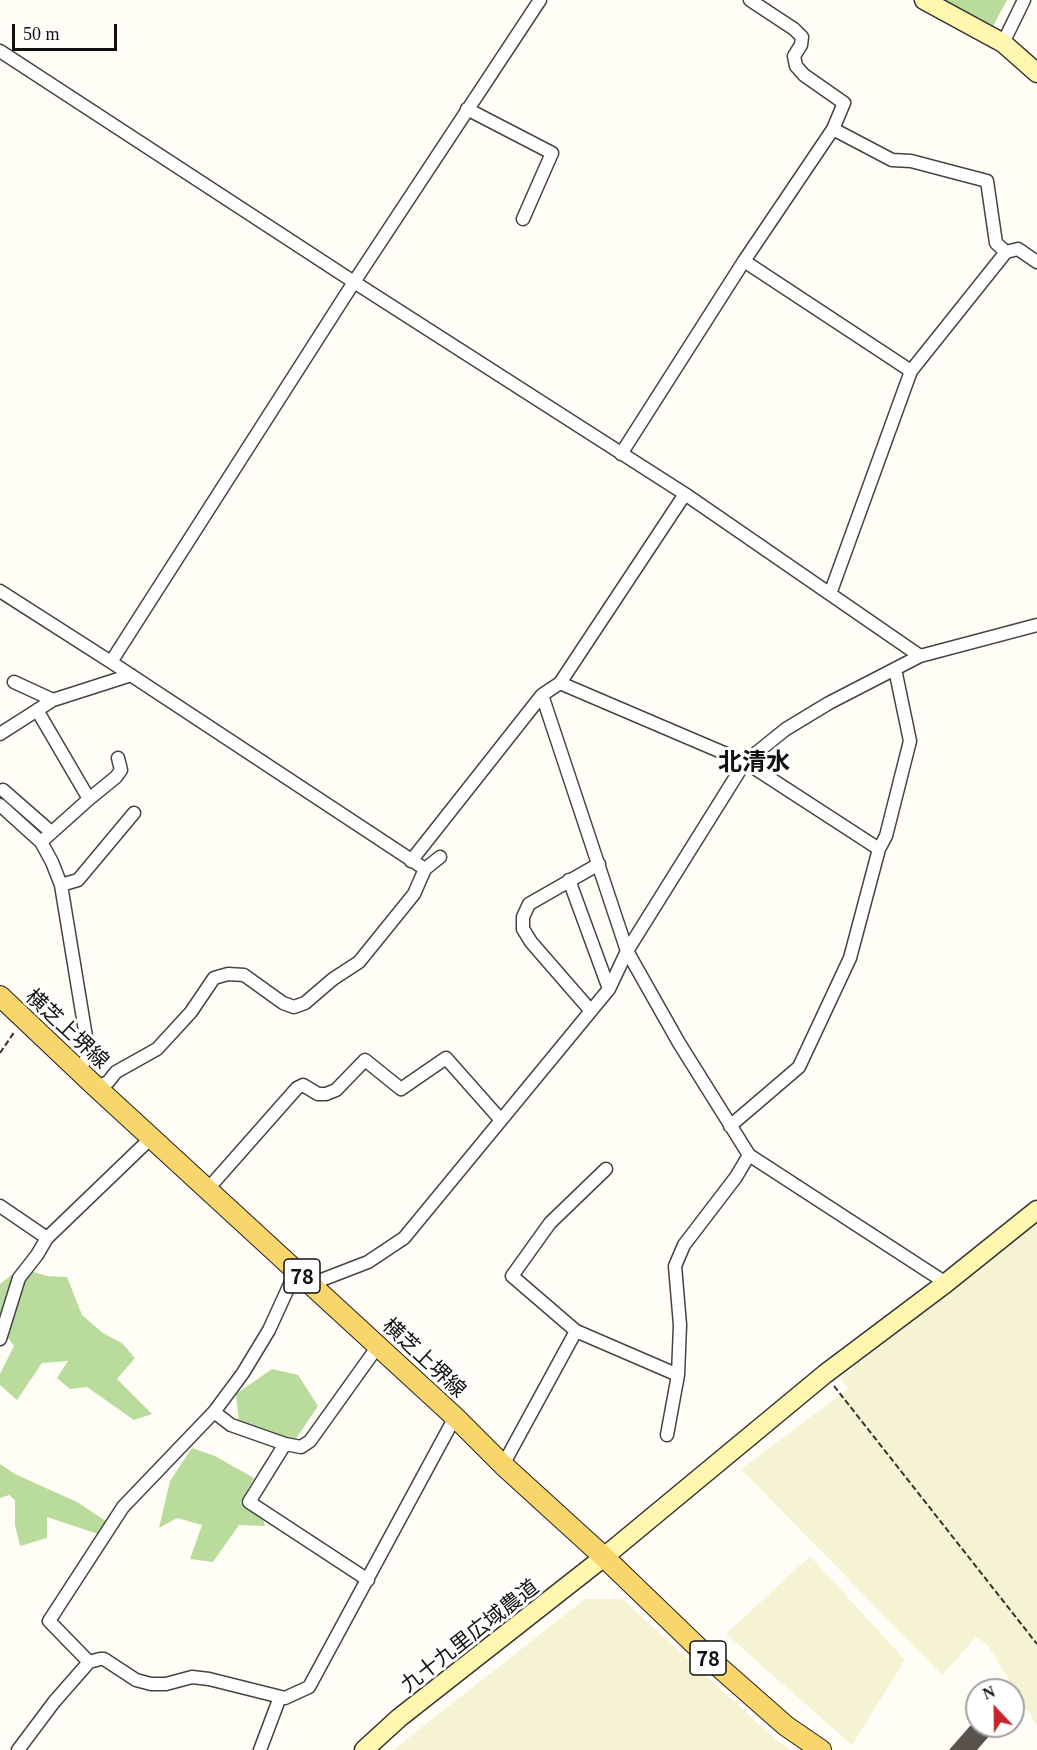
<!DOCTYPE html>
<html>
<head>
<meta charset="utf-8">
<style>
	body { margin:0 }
	#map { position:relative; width:1037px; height:1750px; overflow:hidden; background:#fffdf5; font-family:Georgia,serif }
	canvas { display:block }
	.north { position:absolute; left:965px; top:1678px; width:60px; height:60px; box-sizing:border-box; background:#fff; border:2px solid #a0a0a0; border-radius:50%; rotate:338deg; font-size:16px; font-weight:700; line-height:24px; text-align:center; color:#111 }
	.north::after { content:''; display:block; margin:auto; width:21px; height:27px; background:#c4262e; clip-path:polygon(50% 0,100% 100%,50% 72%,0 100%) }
	.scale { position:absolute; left:12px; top:24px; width:105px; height:27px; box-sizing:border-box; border:3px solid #111; border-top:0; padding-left:8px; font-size:18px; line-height:21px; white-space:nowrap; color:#111; -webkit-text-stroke:4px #fff; paint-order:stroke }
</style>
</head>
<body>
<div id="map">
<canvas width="1037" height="1750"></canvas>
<div class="north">N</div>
<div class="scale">50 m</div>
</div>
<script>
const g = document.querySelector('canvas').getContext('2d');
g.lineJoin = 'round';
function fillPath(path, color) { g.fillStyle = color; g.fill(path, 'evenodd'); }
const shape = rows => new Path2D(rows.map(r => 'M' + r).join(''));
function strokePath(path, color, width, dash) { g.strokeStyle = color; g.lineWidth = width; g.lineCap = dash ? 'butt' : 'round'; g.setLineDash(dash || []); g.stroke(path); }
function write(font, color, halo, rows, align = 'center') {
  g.font = font + ' Georgia,"Noto Sans JP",serif'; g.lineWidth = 6; g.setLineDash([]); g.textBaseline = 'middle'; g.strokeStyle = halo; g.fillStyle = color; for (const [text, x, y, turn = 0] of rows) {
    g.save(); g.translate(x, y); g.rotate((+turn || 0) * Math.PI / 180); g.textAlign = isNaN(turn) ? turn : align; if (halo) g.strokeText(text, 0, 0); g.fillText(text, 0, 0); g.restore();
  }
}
fillPath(shape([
	[1037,1223,1037,1726,987,1644,976,1637,942,1675,741,1469,849,1388,840,1378],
	[810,1556,905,1660,852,1745,726,1634],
	[585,1599,622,1599,775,1739,792,1750,393,1750]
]), '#f6f3d4');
fillPath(shape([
	[944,0,1007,0,992,28],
	[21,1268,47,1276,67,1277,82,1315,103,1333,122,1343,135,1358,117,1379,152,1414,134,1420,87,1387,70,1389,57,1378,68,1361,42,1363,17,1400,0,1385,0,1374,14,1346,0,1327,0,1284],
	[272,1369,298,1375,318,1406,287,1452,239,1423,236,1394],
	[192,1448,215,1456,254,1478,240,1503,261,1511,265,1526,239,1525,213,1562,190,1559,202,1525,177,1518,159,1528,170,1481],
	[0,1464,15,1474,77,1502,106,1521,98,1534,47,1517,47,1538,20,1546,15,1525,15,1500,9,1495,0,1498]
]), '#b9dc9c');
fillPath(shape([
	[970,1726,998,1726,977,1750,949,1750]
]), '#5a524d');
const street = shape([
	[1003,43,1024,0],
	[0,51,354,282,685,494,920,656],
	[467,109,552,153,523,219],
	[833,129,892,160,911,161,987,181,996,243,1006,252],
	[744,261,911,371,1006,252,1018,249,1037,262],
	[621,454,744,261,833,129,844,103,804,75,796,66,794,56,801,45,802,37,794,29,750,0],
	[0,591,111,662,425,869],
	[830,594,911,371],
	[111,662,354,282,540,0],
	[14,682,53,700],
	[560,683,745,762,879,849],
	[542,695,627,951,679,1043,749,1155,946,1283],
	[37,710,89,799],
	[0,734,53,700,131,675],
	[3,790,51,832],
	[0,805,41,842,52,862,61,885,89,1055,88,1058,77,1069],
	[41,842,89,799,116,777,121,770,118,758],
	[411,861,542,695,560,683,685,494],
	[569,880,609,989],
	[61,885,78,880,134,813],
	[591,1011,531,942,523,929,523,917,529,904,599,864],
	[96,1087,108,1082,116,1072,157,1049,191,1012,214,978,228,974,244,975,283,1003,294,1007,305,1003,333,979,359,962,414,894,425,869,440,857],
	[730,1126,799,1067,850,958,879,849,886,836,910,741,895,669],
	[606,1169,550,1223,512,1276,576,1331,678,1375],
	[207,1190,297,1088,303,1085,318,1094,326,1094,336,1090,365,1060,401,1089,446,1058,500,1119],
	[0,1206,47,1238],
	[311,1284,368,1262,404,1238,609,989,627,951,745,762,786,729,829,703,920,656,1037,625],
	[0,1339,19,1278,37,1255,47,1238,151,1138],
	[214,1412,231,1425,285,1444,301,1447,310,1441,378,1346],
	[667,1435,678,1375,680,1325,675,1266,684,1245,736,1177,749,1155],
	[285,1444,249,1502,368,1580],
	[503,1465,576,1331],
	[89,1662,49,1621,123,1507,214,1412,243,1373,269,1330,296,1271],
	[18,1750,54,1702,89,1662,100,1659,104,1659,136,1680,151,1684,166,1684,192,1677,209,1679,285,1698,309,1687,455,1417],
	[260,1750,280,1697]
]);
const secondary = shape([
	[924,0,1003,43,1037,73],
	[364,1750,399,1718,604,1557,825,1374,946,1283,1037,1210]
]);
const primary = shape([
	[0,996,96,1087,455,1417,503,1465,604,1557,711,1660,786,1726,821,1750]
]);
strokePath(street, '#444', 15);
strokePath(secondary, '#333', 21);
strokePath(primary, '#222', 22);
strokePath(shape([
	[0,1053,15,1031],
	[834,1386,1037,1644]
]), '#333', 2, [6, 3]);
strokePath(street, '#fff', 12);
strokePath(secondary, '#fff6b0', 18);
strokePath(primary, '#f9d66b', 20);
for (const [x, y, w] of [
	[302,1276,36],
	[708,1658,36]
]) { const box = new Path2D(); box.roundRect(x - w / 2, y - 17, w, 34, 4.5); g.fillStyle = '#fff'; g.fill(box); strokePath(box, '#111', 1.5); }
write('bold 20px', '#111', null, [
	["78",302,1276],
	["78",708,1658]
]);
write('21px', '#111', '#fff', [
	["横芝上堺線",68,1028,43],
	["横芝上堺線",425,1357,43],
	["九十九里広域農道",469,1635,-38]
]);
write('bold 24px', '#111', '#fff', [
	["北清水",754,761]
]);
</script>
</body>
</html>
